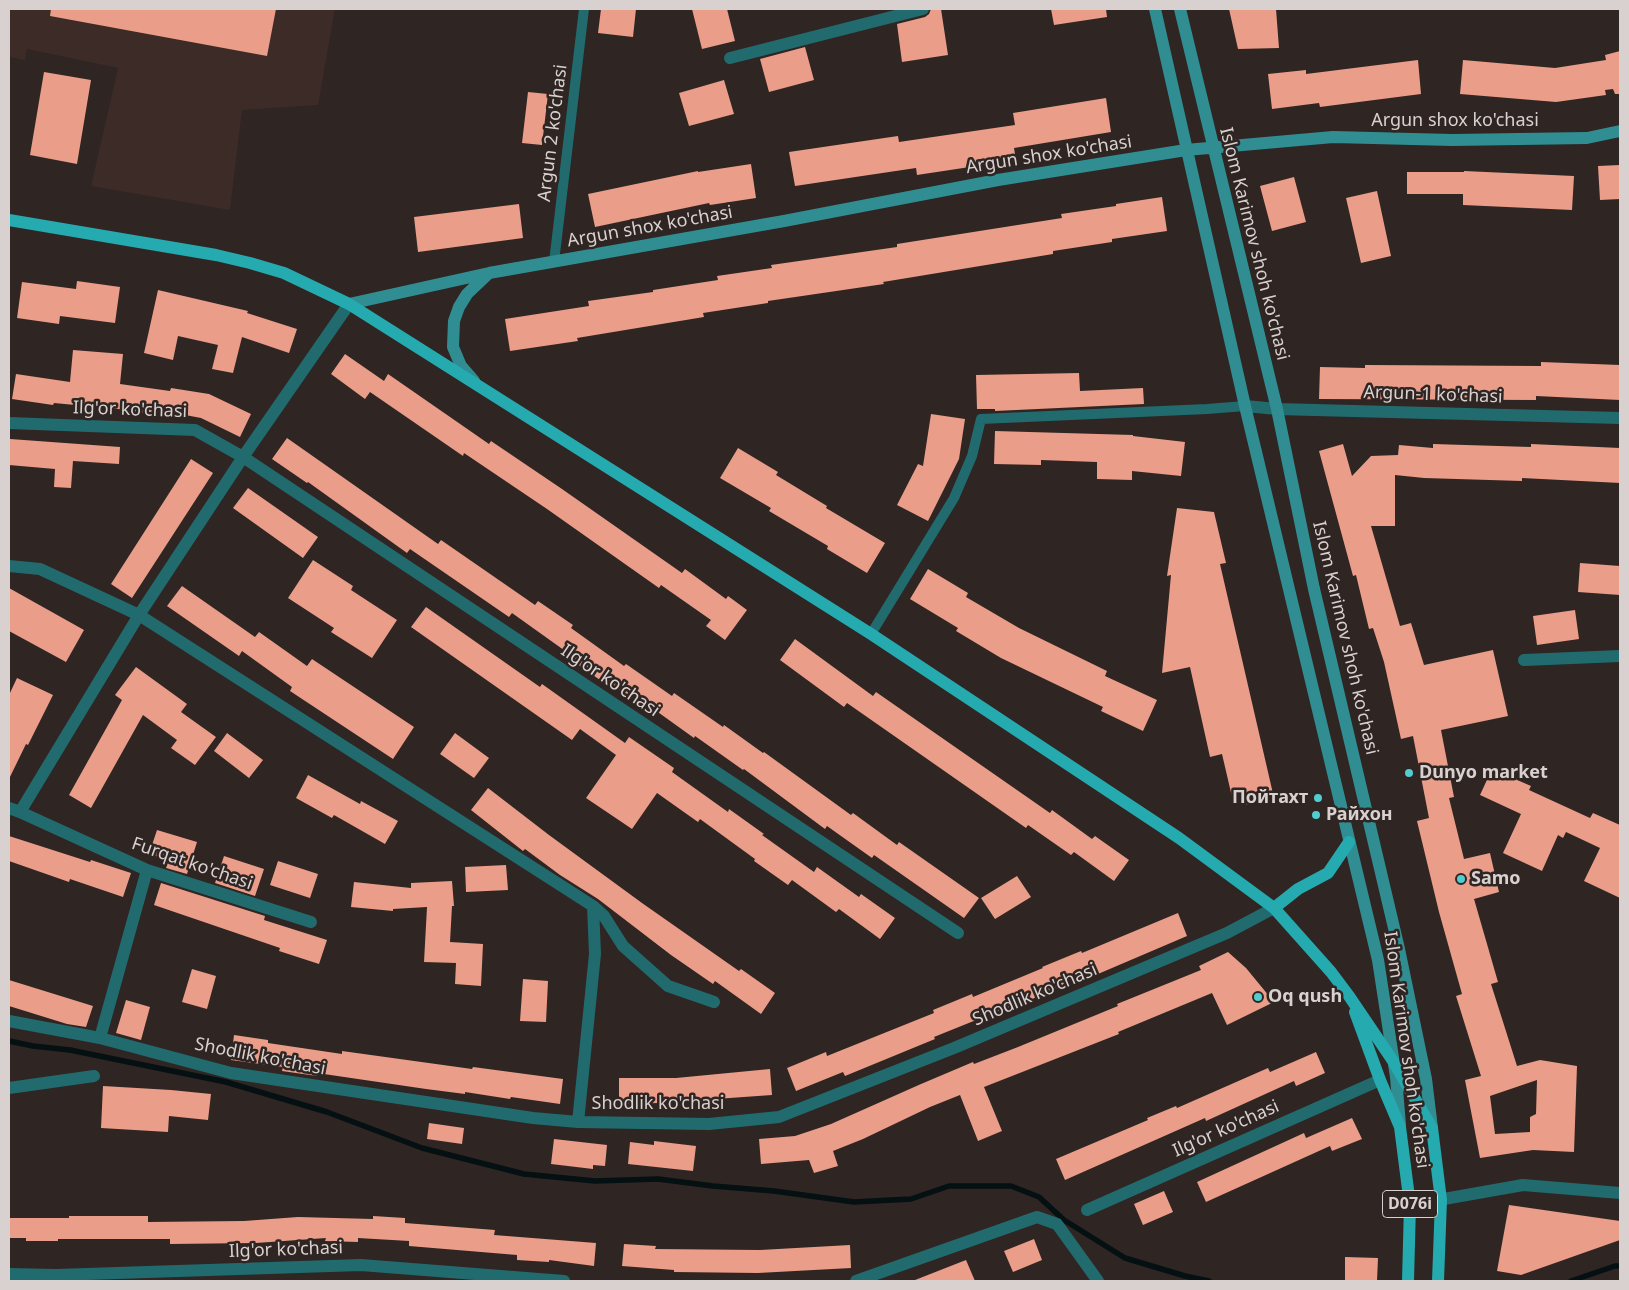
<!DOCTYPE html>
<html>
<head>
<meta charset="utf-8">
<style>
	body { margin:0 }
	#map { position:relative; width:1629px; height:1290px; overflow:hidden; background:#2f2522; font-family:"Noto Sans",sans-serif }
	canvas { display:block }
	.frame { position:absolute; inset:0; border:10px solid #d8d1d0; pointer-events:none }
</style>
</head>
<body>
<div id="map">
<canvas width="1629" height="1290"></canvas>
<div class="frame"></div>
</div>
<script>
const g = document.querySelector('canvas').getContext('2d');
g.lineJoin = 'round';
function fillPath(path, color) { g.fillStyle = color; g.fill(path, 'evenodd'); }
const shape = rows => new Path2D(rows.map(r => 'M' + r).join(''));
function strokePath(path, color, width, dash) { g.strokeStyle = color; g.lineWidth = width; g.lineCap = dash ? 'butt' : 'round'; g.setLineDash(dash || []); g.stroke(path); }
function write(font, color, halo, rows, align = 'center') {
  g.font = font + ' "Noto Sans",sans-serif'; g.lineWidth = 5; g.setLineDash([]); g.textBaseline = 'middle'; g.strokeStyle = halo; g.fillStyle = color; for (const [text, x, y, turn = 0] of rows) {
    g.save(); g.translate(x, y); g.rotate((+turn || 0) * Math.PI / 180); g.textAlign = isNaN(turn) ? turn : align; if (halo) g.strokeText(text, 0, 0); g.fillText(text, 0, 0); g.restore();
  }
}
fillPath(shape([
	[9,9,335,9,318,105,242,110,230,210,91,186,118,68,27,49,25,60,9,57]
]), '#3c2b27');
strokePath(shape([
	[9,1041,33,1046,70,1050,226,1082,327,1112,422,1148,524,1174,595,1181,658,1179,713,1186,774,1191,854,1202,911,1199,949,1186,1011,1186,1039,1197,1064,1220,1125,1258,1185,1276,1209,1281],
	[1571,1281,1615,1266,1620,1266]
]), '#041011', 5.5);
fillPath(shape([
	[51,9,276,9,267,56,50,16],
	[601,9,636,9,633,37,598,33],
	[692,9,727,9,735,41,702,49],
	[931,9,941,9,948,55,902,62,897,24,925,17,929,14],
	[1051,9,1106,9,1107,17,1054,25],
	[1229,9,1276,9,1279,48,1238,49],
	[805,47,814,80,769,92,760,59],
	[1620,51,1620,94,1615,94,1613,89,1605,90,1606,95,1556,102,1460,94,1463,60,1555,68,1606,60,1605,55],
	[1418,60,1421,94,1320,107,1319,103,1272,109,1268,74,1306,70,1306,74],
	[44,72,91,80,77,164,30,155],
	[724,80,734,114,689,126,679,93],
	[528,92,548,94,542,145,522,143],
	[1106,98,1111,132,1014,148,1016,160,917,175,916,168,795,186,789,152,898,136,899,142,1015,125,1013,113],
	[751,164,756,198,710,205,709,203,595,227,588,194,698,171,698,172],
	[1620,165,1620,199,1600,200,1598,166],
	[1464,171,1574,176,1572,210,1463,205,1463,194,1407,194,1407,172,1464,172],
	[1294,177,1306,222,1272,231,1260,186],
	[1377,191,1391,256,1361,263,1346,198],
	[1162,197,1167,231,1112,239,1112,242,1053,251,1053,254,883,282,884,284,768,301,768,303,703,313,704,317,577,338,578,341,510,351,505,319,589,306,588,301,653,292,653,290,718,280,717,276,772,268,771,265,897,247,897,244,1062,218,1061,214,1116,206,1116,204],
	[519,204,523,238,418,252,414,217],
	[77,281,120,287,115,323,60,316,59,324,17,318,22,282,76,289],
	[158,290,248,311,247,313,297,329,289,353,242,337,233,373,212,369,218,345,178,336,173,360,144,353],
	[73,350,123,354,120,384,170,391,171,388,209,394,251,414,240,437,201,418,164,411,163,416,118,409,54,403,53,405,12,399,16,374,70,382],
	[345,354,384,381,388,374,489,444,491,441,562,489,682,573,685,569,726,599,728,596,747,610,725,640,706,626,711,620,661,585,659,588,547,509,464,453,463,456,370,392,365,399,331,374],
	[1541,362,1620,365,1620,400,1536,396,1536,400,1319,399,1320,367,1365,368,1365,365,1541,366],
	[1079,373,1080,391,1143,388,1144,404,995,411,995,409,977,409,976,375],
	[931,414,965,419,959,459,928,521,897,505,918,464,923,466],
	[995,431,1133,435,1133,436,1185,442,1181,476,1132,471,1132,480,1097,479,1097,462,1041,460,1041,465,994,464],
	[287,438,438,544,441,540,535,605,538,601,573,625,571,628,624,666,626,664,672,696,674,693,723,727,724,725,763,753,764,752,851,815,853,813,897,845,899,842,979,898,964,918,874,855,872,858,827,826,825,829,744,769,743,770,695,736,694,738,648,705,645,709,602,678,600,680,566,656,568,653,512,613,509,617,410,549,407,553,308,482,307,483,272,459],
	[10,439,120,447,119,464,73,461,71,488,54,487,55,469,9,465],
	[1343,444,1352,476,1371,456,1398,455,1399,445,1433,448,1433,444,1531,447,1531,444,1620,448,1620,483,1522,478,1522,481,1424,478,1395,475,1395,526,1371,526,1400,626,1411,623,1424,665,1493,650,1508,716,1441,730,1454,797,1449,798,1464,859,1490,853,1499,892,1474,899,1498,982,1491,984,1517,1066,1540,1060,1577,1066,1574,1152,1533,1150,1480,1158,1465,1080,1481,1076,1456,996,1462,994,1439,912,1417,821,1429,818,1413,736,1401,739,1384,662,1373,628,1369,629,1356,575,1353,576,1319,451],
	[1537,1080,1536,1114,1530,1117,1530,1132,1495,1134,1490,1096],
	[738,448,778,472,776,475,827,506,826,508,885,543,867,573,827,549,828,546,769,511,771,508,720,478],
	[191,459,213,473,132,598,111,584],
	[248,488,318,537,303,558,233,508],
	[1177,508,1214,512,1226,563,1220,564,1274,798,1244,805,1232,797,1222,754,1210,757,1190,667,1162,673,1171,575,1167,576],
	[313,560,353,586,351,590,397,620,372,658,331,632,334,628,288,598],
	[1580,563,1620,566,1620,595,1578,592],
	[928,569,968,593,966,597,1019,628,1107,671,1105,676,1157,700,1143,731,1101,711,1103,707,1001,658,956,631,958,628,910,599],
	[182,586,255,637,259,632,307,666,312,659,414,727,393,759,290,691,292,687,242,651,239,656,167,606],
	[9,588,84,630,66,662,9,631],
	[426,607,540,687,542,684,625,743,629,737,674,768,672,772,728,812,729,809,764,834,762,835,814,872,817,867,859,897,861,894,895,918,880,939,839,909,836,912,792,880,788,885,754,861,755,859,700,819,698,822,657,793,632,829,586,798,616,755,580,729,572,740,411,627],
	[1575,610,1579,639,1537,645,1533,616],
	[795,639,873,696,876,692,1050,813,1052,810,1092,839,1095,836,1129,860,1114,881,1074,852,1071,855,1028,825,1026,828,847,703,844,707,780,660],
	[136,667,187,704,181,712,216,737,195,765,171,748,177,740,143,715,91,808,69,795,122,700,115,695],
	[17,678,53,695,28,745,26,744,9,779,9,695],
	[227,733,263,760,249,778,214,751],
	[455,733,489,758,474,778,440,754],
	[1492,769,1531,786,1529,790,1590,818,1593,813,1620,825,1620,898,1584,881,1600,848,1566,832,1563,838,1558,835,1542,871,1503,853,1521,814,1480,795],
	[308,775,360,804,361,801,398,821,385,844,334,815,332,818,296,798],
	[488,788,549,835,642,903,739,971,741,969,775,993,761,1014,715,981,713,984,671,955,598,899,560,875,525,849,523,851,471,810],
	[157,830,197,842,187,874,166,868,169,860,149,854],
	[9,836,90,862,91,860,131,873,123,897,70,879,69,882,9,861],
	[224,856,264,869,255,896,215,883],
	[278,861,318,874,310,898,270,885],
	[506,865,508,890,466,892,465,867],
	[1017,876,1031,897,995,919,981,898],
	[452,881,454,906,452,906,450,942,483,944,481,986,455,984,456,963,424,962,427,907,393,909,393,911,351,907,354,882,411,888,411,883],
	[161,883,265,916,264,920,327,940,319,964,279,951,280,948,154,905],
	[1178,913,1187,936,1098,974,1097,971,1002,1012,1001,1010,934,1037,935,1039,845,1076,843,1072,796,1091,787,1068,826,1052,827,1056,934,1013,933,1010,972,994,973,997,1043,968,1042,967,1081,951,1082,953],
	[1228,952,1246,968,1274,1002,1227,1025,1212,993,1118,1032,1119,1034,984,1087,1002,1131,978,1141,960,1095,930,1107,863,1139,833,1151,838,1166,814,1173,809,1160,761,1164,759,1139,795,1136,831,1124,921,1084,973,1062,974,1064,1018,1047,1118,1006,1117,1004,1201,970,1199,966],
	[192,969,216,976,207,1009,182,1002],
	[523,979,548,981,546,1022,520,1021],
	[9,980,93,1006,86,1027,67,1024,9,1006],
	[126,1000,150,1007,141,1040,116,1033],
	[234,1035,268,1040,268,1043,342,1054,342,1051,472,1069,473,1067,563,1079,560,1104,511,1097,510,1099,465,1092,465,1094,426,1089,317,1073,317,1076,282,1071,283,1067,231,1060],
	[1316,1052,1325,1073,1296,1086,1294,1081,1206,1121,1205,1118,1065,1180,1056,1159,1148,1120,1147,1118,1176,1106,1177,1108,1268,1068,1270,1072],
	[770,1069,772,1095,659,1103,619,1104,619,1078,676,1078],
	[103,1086,171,1090,211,1094,208,1120,169,1116,168,1132,101,1128],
	[1352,1118,1362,1139,1332,1151,1330,1146,1206,1202,1197,1182,1304,1133,1306,1138],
	[429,1123,464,1128,462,1144,427,1139],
	[554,1139,607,1145,605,1166,593,1165,593,1169,551,1164],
	[654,1141,696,1146,693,1171,628,1164,630,1142,654,1145],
	[1164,1191,1173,1212,1143,1225,1134,1204],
	[1509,1205,1620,1221,1620,1240,1521,1275,1497,1271],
	[69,1216,148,1216,148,1222,244,1221,298,1217,373,1219,373,1216,405,1218,405,1223,495,1230,494,1235,596,1243,594,1266,549,1260,549,1262,517,1260,517,1255,409,1246,409,1241,358,1238,358,1242,325,1241,326,1238,256,1243,170,1244,170,1239,58,1239,58,1241,26,1241,26,1238,9,1238,9,1218,69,1218],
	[1034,1239,1042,1260,1013,1272,1004,1251],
	[624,1244,656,1246,655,1249,760,1250,850,1245,851,1268,758,1273,674,1272,674,1270,622,1266],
	[1345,1257,1378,1258,1377,1281,1345,1280],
	[966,1260,975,1281,915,1281,915,1280]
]), '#ea9d89');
strokePath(shape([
	[554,262,584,9],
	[871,634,954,498,972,456,981,419,1207,409,1245,406]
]), '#216b6f', 10);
strokePath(shape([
	[730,58,923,9],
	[1245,406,1277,409,1620,418],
	[9,423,195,430,243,457,958,933],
	[9,566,40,569,139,615,593,906,604,916,623,946,668,986,714,1002],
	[1524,660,1620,656],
	[9,808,20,812,147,870,311,922],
	[20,812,139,615,243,457,349,304],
	[9,1021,100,1038,231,1073,533,1118,578,1122,709,1124,779,1117,954,1048,1227,933,1274,908],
	[100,1038,147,870],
	[9,1088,94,1076],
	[578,1122,595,954,593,906],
	[1410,1205,1523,1185,1620,1193],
	[1087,1210,1380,1080],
	[9,1274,56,1275,361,1265,564,1281],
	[856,1281,1037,1217,1057,1224,1098,1281]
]), '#216b6f', 12);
strokePath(shape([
	[1155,9,1245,406,1378,960,1396,1077,1400,1125],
	[1180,9,1277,409,1314,589,1399,949,1426,1079,1432,1128],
	[349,304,489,273,784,221,998,180,1186,150,1333,137,1452,140,1587,138,1620,131],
	[474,381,461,366,453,347,454,321,459,307,467,294,487,275]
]), '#308e92', 12);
strokePath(shape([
	[9,220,216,255,250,263,284,273,349,304,871,634,1179,838,1274,908,1331,972,1349,996,1393,1061,1432,1128,1441,1200,1438,1281],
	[1274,908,1298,889,1328,873,1349,842],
	[1355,1012,1380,1080,1400,1127,1410,1205,1408,1281]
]), '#25aaaf', 12);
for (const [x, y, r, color] of [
	[1409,773,5,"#51ccd1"],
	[1318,798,5,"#51ccd1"],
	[1316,815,5,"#51ccd1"],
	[1461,879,5,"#51ccd1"],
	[1258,997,5,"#51ccd1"]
]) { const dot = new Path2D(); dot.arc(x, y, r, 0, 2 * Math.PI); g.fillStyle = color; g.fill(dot); strokePath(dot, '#2f2522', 2); }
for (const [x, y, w] of [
	[1410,1204,55]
]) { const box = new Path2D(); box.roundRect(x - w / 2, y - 13.5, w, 27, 4); g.fillStyle = '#2f2522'; g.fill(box); strokePath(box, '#d8d1d0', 1); }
write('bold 16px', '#d8d1d0', null, [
	["D076i",1410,1204]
]);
write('18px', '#d8d1d0', '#2f2522', [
	["Argun shox ko'chasi",1455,121],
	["Argun 2 ko'chasi",553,133,-83],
	["Argun shox ko'chasi",1049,155,-9],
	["Argun shox ko'chasi",650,227,-10],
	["Islom Karimov shoh ko'chasi",1254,244,76],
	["Argun-1 ko'chasi",1433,395,2],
	["Ilg'or ko'chasi",130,410,2],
	["Islom Karimov shoh ko'chasi",1345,638,77],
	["Ilg'or ko'chasi",610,681,34],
	["Furqat ko'chasi",192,864,19],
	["Shodlik ko'chasi",1035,995,-23],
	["Islom Karimov shoh ko'chasi",1406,1050,82],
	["Shodlik ko'chasi",260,1057,11],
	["Shodlik ko'chasi",658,1104],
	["Ilg'or ko'chasi",1226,1129,-24],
	["Ilg'or ko'chasi",286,1250,-2]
]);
write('bold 18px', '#d8d1d0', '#2f2522', [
	["Dunyo market",1419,773],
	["Пойтахт",1308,798,"right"],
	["Райхон",1326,815],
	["Samo",1471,879],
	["Oq qush",1268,997]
], 'left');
</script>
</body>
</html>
